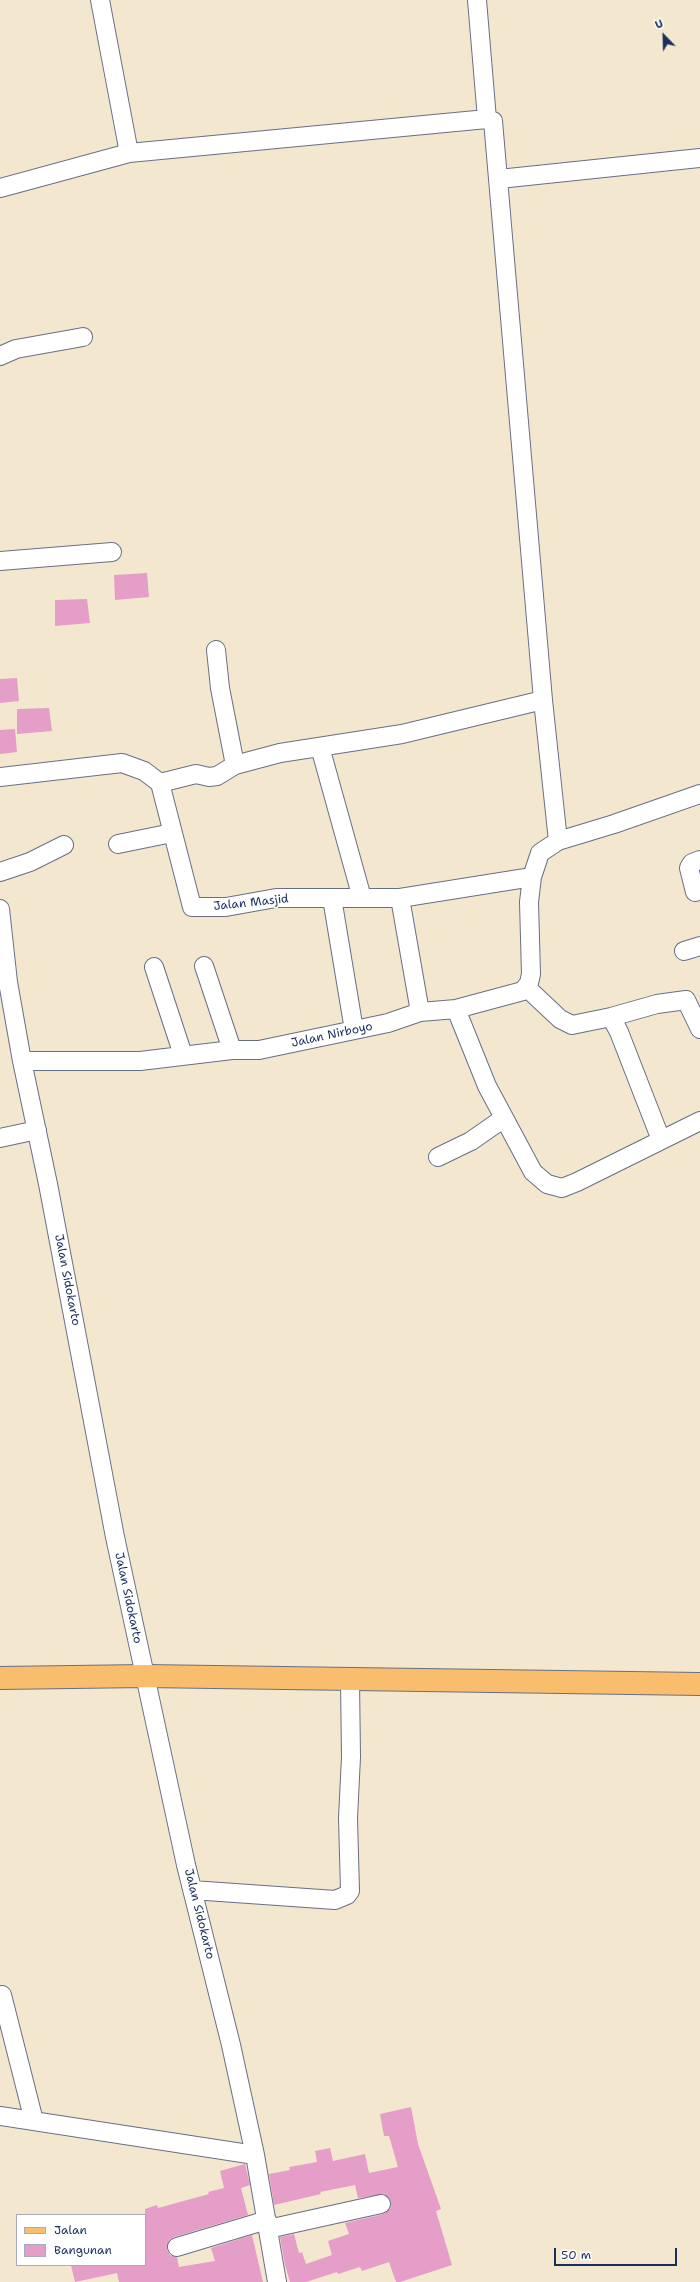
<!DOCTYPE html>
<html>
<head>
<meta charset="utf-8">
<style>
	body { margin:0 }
	#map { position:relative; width:700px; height:2282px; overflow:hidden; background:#f4e7cf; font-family:"Shantell Sans",sans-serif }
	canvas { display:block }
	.legend { position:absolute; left:16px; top:2214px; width:130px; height:52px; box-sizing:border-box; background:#fff; border:1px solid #a4acbf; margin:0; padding:5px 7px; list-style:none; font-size:12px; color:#1b2f5e }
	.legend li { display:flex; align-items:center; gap:8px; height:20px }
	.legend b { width:20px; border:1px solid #a4acbf }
	.north { position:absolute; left:644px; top:16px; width:40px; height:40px; -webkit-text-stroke:3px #fff; paint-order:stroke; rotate:337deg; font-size:11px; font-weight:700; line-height:16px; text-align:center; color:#1b2f5e }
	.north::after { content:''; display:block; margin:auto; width:14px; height:18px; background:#1b2f5e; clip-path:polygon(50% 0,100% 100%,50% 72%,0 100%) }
	.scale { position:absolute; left:554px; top:2248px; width:123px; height:18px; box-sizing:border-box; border:2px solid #1b2f5e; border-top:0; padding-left:5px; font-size:12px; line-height:14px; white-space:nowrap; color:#1b2f5e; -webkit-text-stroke:3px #fff; paint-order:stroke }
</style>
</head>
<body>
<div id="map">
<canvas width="700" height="2282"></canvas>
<ul class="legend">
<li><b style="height:5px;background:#f9be6d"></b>Jalan</li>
<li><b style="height:11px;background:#e59ec7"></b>Bangunan</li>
</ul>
<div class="north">U</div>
<div class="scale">50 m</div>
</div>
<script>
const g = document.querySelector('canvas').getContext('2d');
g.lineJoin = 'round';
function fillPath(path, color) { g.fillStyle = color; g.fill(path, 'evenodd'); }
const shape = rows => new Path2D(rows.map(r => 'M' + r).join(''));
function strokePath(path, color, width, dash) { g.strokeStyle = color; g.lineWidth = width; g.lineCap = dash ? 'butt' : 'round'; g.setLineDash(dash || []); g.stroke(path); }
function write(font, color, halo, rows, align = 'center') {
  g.font = font + ' "Shantell Sans",sans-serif'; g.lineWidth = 3; g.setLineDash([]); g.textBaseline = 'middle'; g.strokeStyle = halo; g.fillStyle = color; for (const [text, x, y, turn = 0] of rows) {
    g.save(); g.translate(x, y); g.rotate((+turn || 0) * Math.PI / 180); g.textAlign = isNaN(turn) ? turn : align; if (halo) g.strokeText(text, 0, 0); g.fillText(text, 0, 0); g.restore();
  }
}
fillPath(shape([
	[147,573,149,597,115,600,114,575],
	[87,599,90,623,55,626,55,600],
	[17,678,19,701,0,703,0,679],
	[49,708,52,731,17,734,17,709],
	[15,729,17,752,0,754,0,730],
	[411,2107,418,2144,441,2209,436,2211,452,2265,400,2282,396,2282,389,2262,362,2271,360,2267,338,2274,337,2272,306,2282,290,2282,285,2265,280,2237,294,2234,299,2253,302,2252,306,2264,332,2255,328,2241,349,2234,345,2223,384,2214,391,2208,391,2202,384,2194,358,2198,355,2185,320,2192,321,2194,274,2205,269,2174,290,2170,289,2167,317,2162,315,2151,330,2148,333,2161,365,2154,369,2173,398,2167,389,2136,384,2136,380,2114],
	[245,2164,250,2185,241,2188,248,2215,174,2237,169,2240,167,2250,170,2255,177,2257,179,2267,215,2261,211,2248,252,2235,263,2282,119,2282,117,2273,75,2282,71,2265,145,2265,145,2209,157,2205,158,2208,209,2194,208,2192,224,2188,220,2171]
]), '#e59ec7');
const minor = shape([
	[100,0,129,153],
	[477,0,487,119],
	[499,179,700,158],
	[0,188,129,153,487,119,493,121,543,700,558,841],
	[0,356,16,349,83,337],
	[0,561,112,552],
	[216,650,220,688,235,765],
	[320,747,362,898],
	[0,777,122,763,144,771,160,783,192,907,226,907,276,898,400,898,532,877],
	[160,783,196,774,209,777,217,776,235,765,280,753,402,734,543,700],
	[118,844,172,833],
	[0,872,30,862,64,845],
	[695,892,689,868,692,863,700,860],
	[332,898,354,1030],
	[400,898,420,1012],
	[0,909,8,982,22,1061,48,1184,115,1537,186,1865,231,2045,255,2155,277,2282],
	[684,951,700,946],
	[204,966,232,1050],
	[154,967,183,1055],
	[526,987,560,1019,572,1025,611,1017,657,1004,686,1000,700,1029],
	[456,1009,487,1086,533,1172,547,1184,562,1188,577,1182,700,1121],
	[611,1017,619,1032,661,1140],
	[22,1061,140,1061,232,1050,259,1050,388,1023,420,1012,456,1009,523,991,529,983,531,974,529,902,532,877,540,853,558,841,614,824,700,794],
	[0,1138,37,1130],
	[438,1157,471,1141,504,1118],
	[192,1890,335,1900,347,1895,350,1891,348,1818,351,1757,350,1680],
	[2,1995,34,2121],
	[0,2116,255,2155],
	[268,2229,381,2204],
	[177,2247,267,2220]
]);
const major = shape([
	[0,1678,145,1676,700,1684]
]);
strokePath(minor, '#676f86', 20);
strokePath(major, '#676f86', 24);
strokePath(minor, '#fff', 18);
strokePath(major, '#f9be6d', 22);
write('12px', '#1b2f5e', '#fff', [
	["Jalan Masjid",251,903,-6],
	["Jalan Nirboyo",332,1035,-12],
	["Jalan Sidokarto",67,1280,79],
	["Jalan Sidokarto",128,1598,78],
	["Jalan Sidokarto",199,1914,76]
]);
</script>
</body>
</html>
